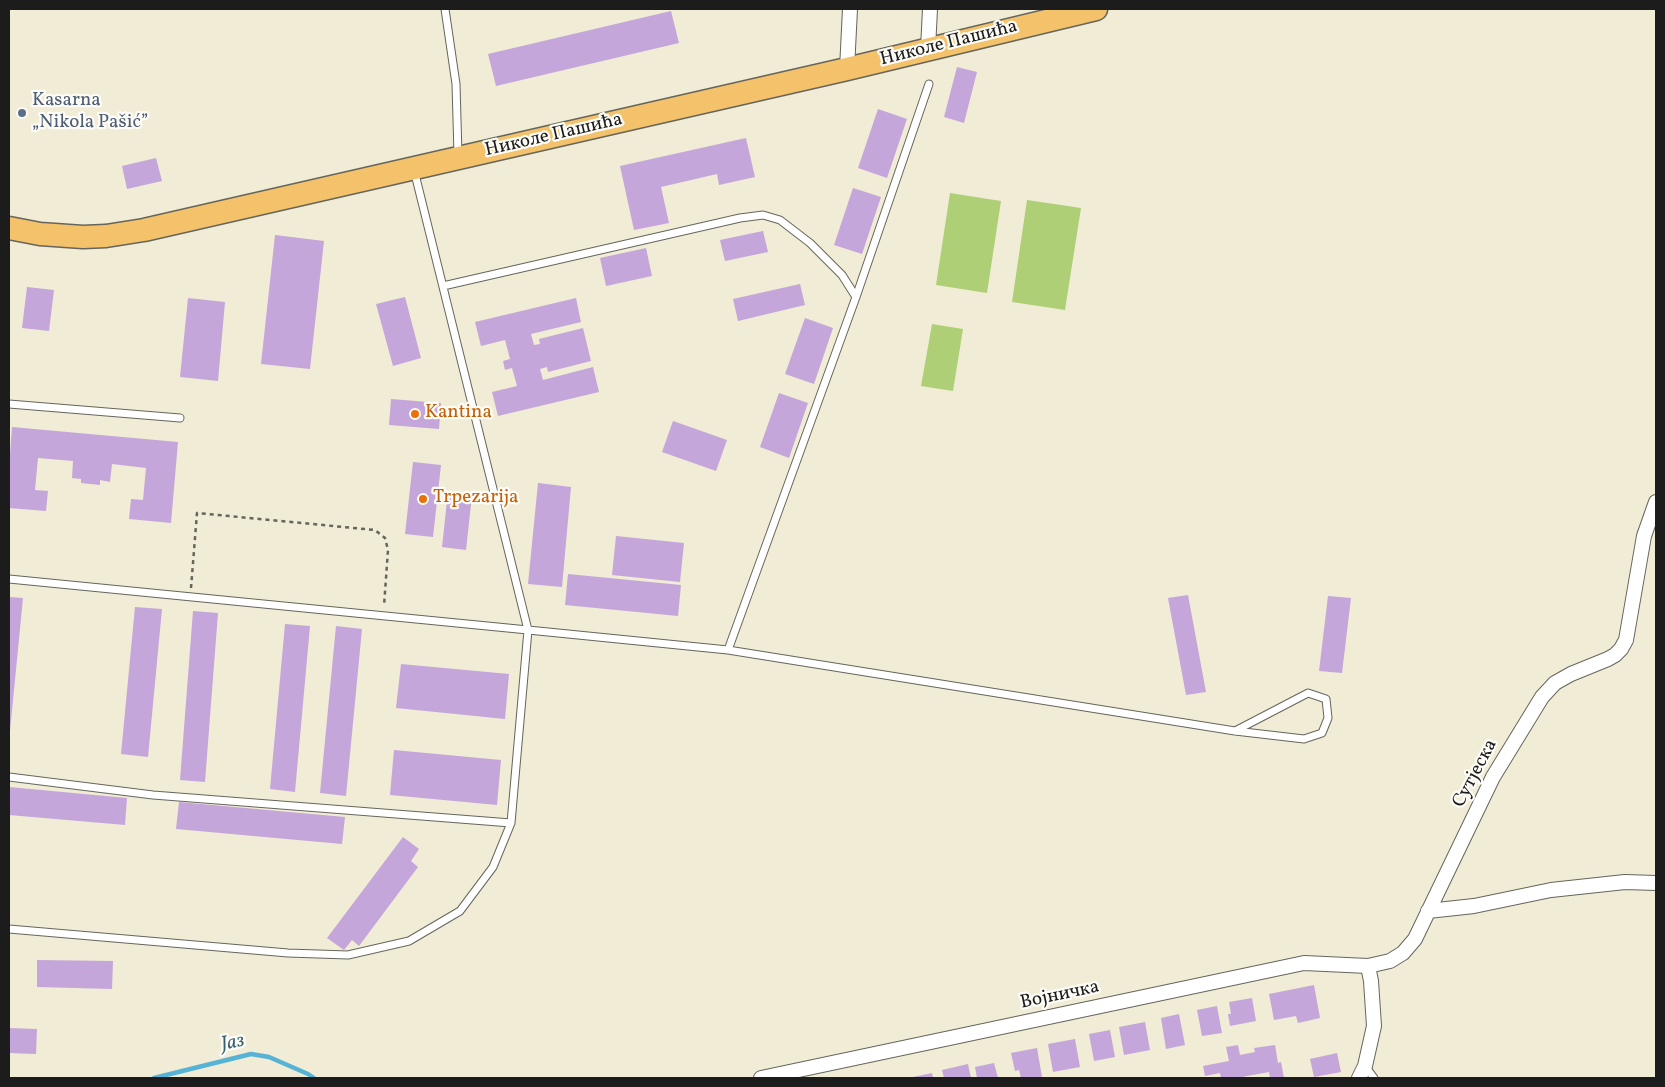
<!DOCTYPE html>
<html>
<head>
<meta charset="utf-8">
<style>
	body { margin:0 }
	#map { position:relative; width:1665px; height:1087px; overflow:hidden; background:#f0ecd6; font-family:Vollkorn,serif }
	canvas { display:block }
	.frame { position:absolute; inset:0; border:10px solid #1c1c1c; pointer-events:none }
</style>
</head>
<body>
<div id="map">
<canvas width="1665" height="1087"></canvas>
<div class="frame"></div>
</div>
<script>
const g = document.querySelector('canvas').getContext('2d');
g.lineJoin = 'round';
function fillPath(path, color) { g.fillStyle = color; g.fill(path, 'evenodd'); }
const shape = rows => new Path2D(rows.map(r => 'M' + r).join(''));
function strokePath(path, color, width, dash) { g.strokeStyle = color; g.lineWidth = width; g.lineCap = dash ? 'butt' : 'round'; g.setLineDash(dash || []); g.stroke(path); }
function write(font, color, halo, rows, align = 'center') {
  g.font = font + ' Vollkorn,serif'; g.lineWidth = 4.5; g.setLineDash([]); g.textBaseline = 'middle'; g.strokeStyle = halo; g.fillStyle = color; for (const [text, x, y, turn = 0] of rows) {
    g.save(); g.translate(x, y); g.rotate((+turn || 0) * Math.PI / 180); g.textAlign = isNaN(turn) ? turn : align; if (halo) g.strokeText(text, 0, 0); g.fillText(text, 0, 0); g.restore();
  }
}
fillPath(shape([
	[950,193,1001,201,987,293,936,285],
	[1027,200,1081,208,1065,310,1012,302],
	[932,324,963,329,953,391,921,386]
]), '#aecf76');
strokePath(shape([
	[154,1078,251,1054,269,1057,308,1074,314,1078]
]), '#57b3d5', 4.5);
fillPath(shape([
	[671,11,679,43,496,86,488,54],
	[957,67,977,72,964,123,944,117],
	[878,109,907,119,887,178,858,168],
	[746,138,755,177,719,185,717,174,661,187,669,223,634,230,620,166],
	[156,158,162,181,127,189,122,166],
	[853,188,881,197,862,254,834,245],
	[763,231,768,252,725,261,720,240],
	[275,235,324,241,310,369,261,364],
	[646,248,652,276,606,286,600,258],
	[800,284,805,305,738,321,733,299],
	[27,287,54,290,49,331,22,328],
	[405,297,421,358,393,366,376,304],
	[188,298,225,302,218,381,180,377],
	[576,298,581,322,531,334,534,345,540,344,539,339,583,328,591,361,548,372,547,367,540,369,543,380,593,367,599,392,498,416,492,392,517,386,512,368,505,370,503,361,510,359,505,340,481,346,475,322],
	[805,318,833,328,814,384,785,374],
	[779,393,808,403,789,458,760,447],
	[391,399,441,403,439,429,389,425],
	[673,421,727,440,716,471,662,452],
	[12,427,178,442,171,523,129,519,131,499,143,500,146,468,112,464,110,482,100,480,100,485,81,483,81,479,72,478,73,461,38,458,35,490,48,491,46,511,9,508,9,468],
	[413,462,441,465,433,537,405,534],
	[538,483,571,487,562,587,528,584],
	[448,492,472,495,466,550,442,547],
	[616,536,684,543,680,582,612,575],
	[568,574,681,585,678,616,565,605],
	[1188,595,1206,692,1186,695,1168,598],
	[1328,596,1351,598,1342,673,1319,671],
	[9,597,23,598,10,731,9,731],
	[135,607,162,609,148,757,121,754],
	[193,611,218,613,205,782,180,780],
	[285,624,310,626,295,792,270,789],
	[336,626,362,629,346,796,320,793],
	[401,664,509,674,505,719,396,708],
	[394,750,501,760,497,805,390,795],
	[9,787,127,798,125,825,9,815],
	[179,802,345,817,342,844,176,829],
	[403,837,419,849,411,861,418,867,359,946,352,940,344,950,327,938],
	[37,960,113,961,112,989,37,987],
	[1314,985,1320,1018,1298,1023,1296,1016,1274,1020,1269,994],
	[1252,998,1256,1021,1230,1026,1228,1014,1231,1014,1229,1002],
	[1217,1006,1222,1033,1202,1036,1197,1010],
	[1179,1014,1185,1045,1166,1049,1161,1018],
	[1145,1022,1150,1050,1124,1055,1119,1027],
	[9,1028,37,1029,36,1054,9,1053],
	[1110,1030,1115,1057,1094,1061,1089,1034],
	[1075,1039,1080,1067,1053,1072,1048,1044],
	[1238,1045,1240,1055,1255,1052,1254,1048,1275,1045,1278,1063,1281,1062,1284,1078,1270,1078,1269,1072,1242,1077,1243,1078,1221,1078,1220,1073,1205,1076,1203,1066,1229,1061,1226,1047],
	[1037,1048,1042,1077,1021,1078,1019,1070,1015,1071,1011,1053],
	[1337,1053,1341,1072,1314,1077,1310,1059],
	[994,1063,998,1078,977,1078,975,1067],
	[968,1064,971,1078,944,1078,942,1070],
	[932,1073,933,1078,913,1078,913,1077]
]), '#c4a6da');
const lane = shape([
	[445,9,456,84,458,155],
	[414,170,528,630,728,650,1235,731,1304,739,1322,733,1328,718,1326,699,1308,693,1235,731],
	[443,286,740,218,763,215,780,220,810,243,842,275,856,297],
	[9,404,180,418],
	[9,579,528,630,511,823,493,867,460,911,409,941,348,955,288,953,9,929],
	[728,650,856,297,929,84],
	[9,777,153,795,511,823],
	[1365,1066,1374,1078]
]);
const street = shape([
	[928,49,930,9],
	[847,69,850,9],
	[1428,911,1474,906,1551,890,1625,882,1656,883],
	[761,1078,1304,963,1368,966,1390,961,1403,953,1415,939,1493,777,1542,697,1555,683,1571,674,1608,659,1615,655,1621,649,1626,640,1644,536,1656,502],
	[1359,1078,1365,1066,1374,1026,1371,981,1368,966]
]);
const primary = shape([
	[9,228,40,234,83,237,106,236,144,230,847,69,1096,9]
]);
strokePath(lane, '#66655d', 9);
strokePath(street, '#66655d', 16);
strokePath(primary, '#66655d', 25);
strokePath(shape([
	[191,588,197,513,375,530,385,538,388,550,384,606]
]), '#66655d', 2.5, [4, 4]);
strokePath(lane, '#fff', 7);
strokePath(street, '#fff', 14);
strokePath(primary, '#f3c26a', 22);
for (const [x, y, r, color] of [
	[22,113,5,"#5c6f8a"],
	[415,414,5,"#e8710a"],
	[423,499,5,"#e8710a"]
]) { const dot = new Path2D(); dot.arc(x, y, r, 0, 2 * Math.PI); g.fillStyle = color; g.fill(dot); strokePath(dot, '#fdfcf7', 2); }
write('19px', '#1c1c1c', '#fdfcf7', [
	["Николе Пашића",949,44,-14],
	["Николе Пашића",554,136,-13],
	["Сутјеска",1476,774,-62],
	["Војничка",1060,996,-12]
]);
write('19px', '#4e5e75', '#fdfcf7', [
	["Kasarna",32,102],
	["„Nikola Pašić”",32,124]
], 'left');
write('19px', '#c56008', '#fdfcf7', [
	["Kantina",425,414],
	["Trpezarija",433,499]
], 'left');
write('italic 20px', '#37606f', '#fdfcf7', [
	["Јаз",233,1044,-11]
]);
</script>
</body>
</html>
